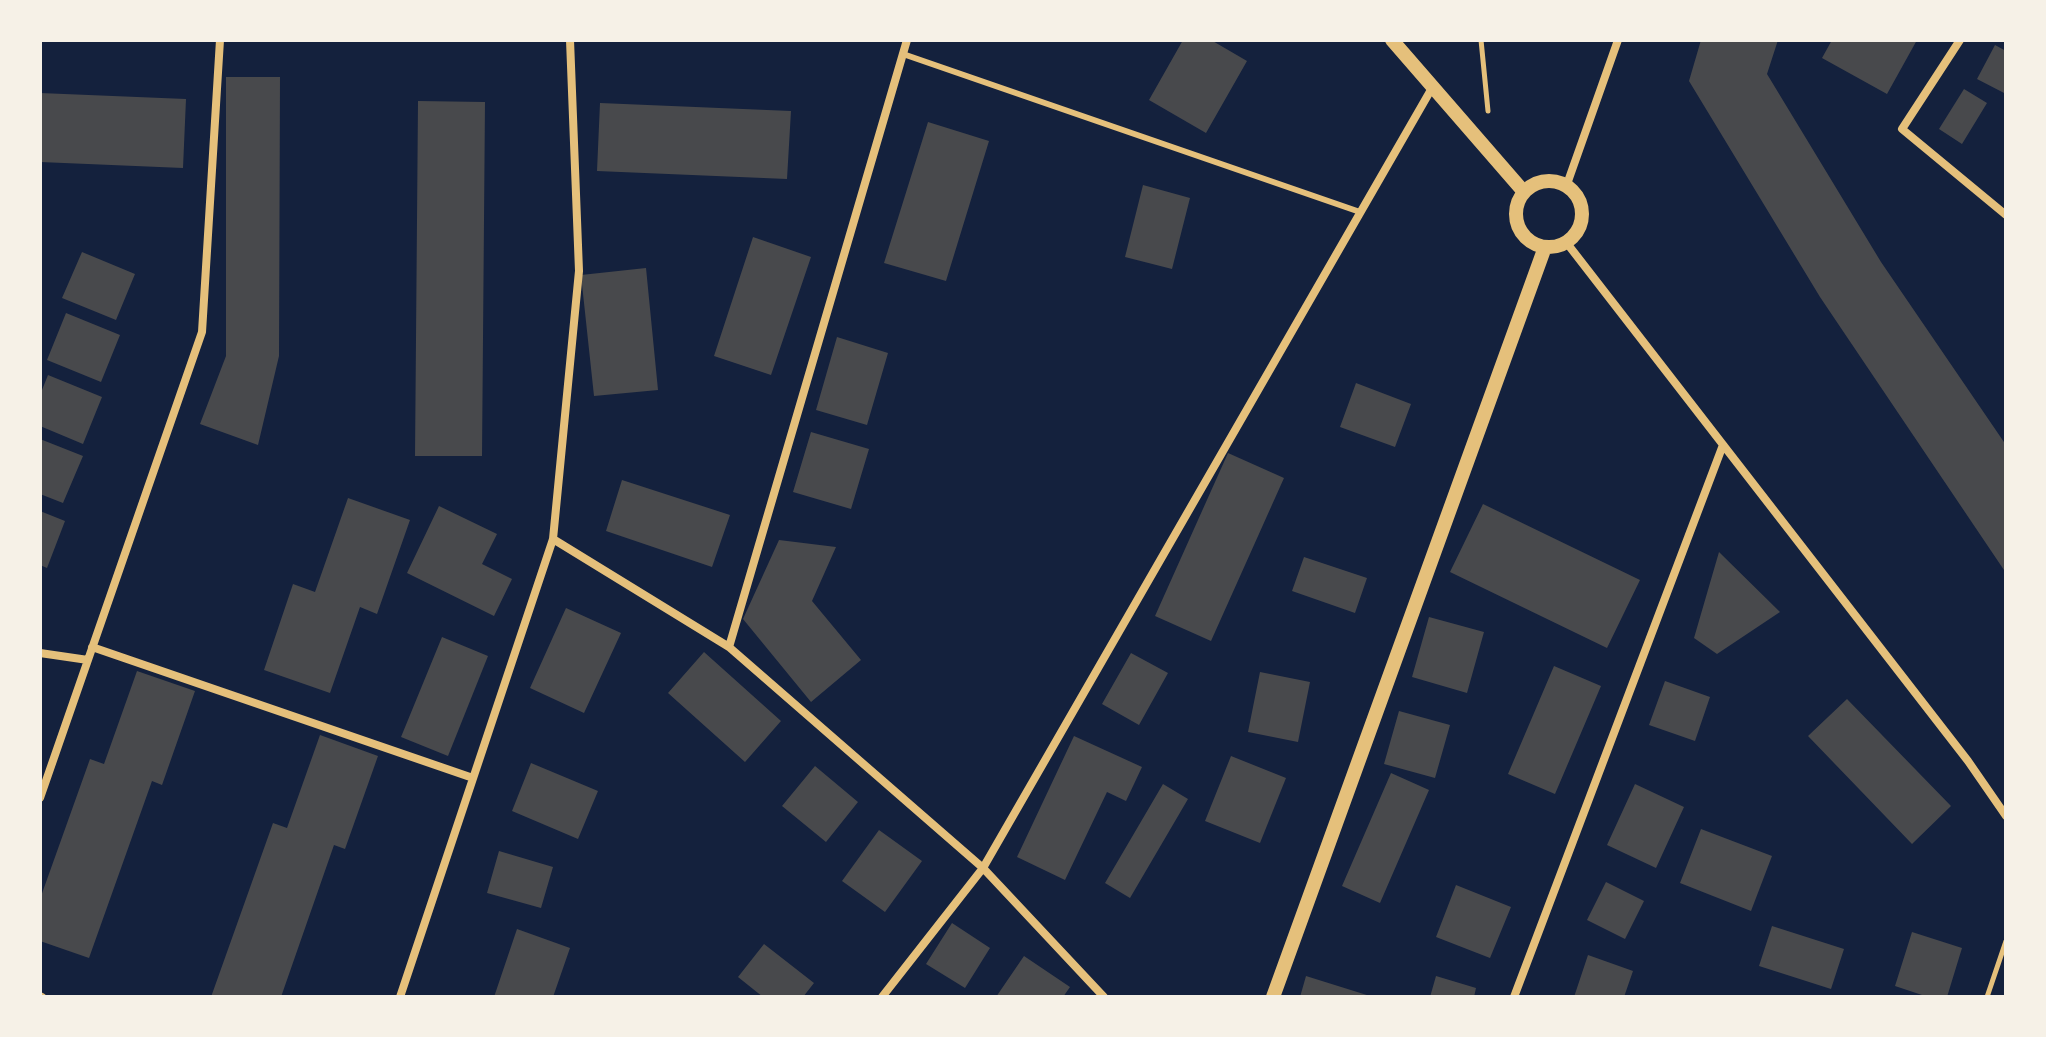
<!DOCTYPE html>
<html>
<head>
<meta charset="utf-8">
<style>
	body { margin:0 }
	#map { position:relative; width:2046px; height:1037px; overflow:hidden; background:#14213d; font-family:"Times New Roman",serif }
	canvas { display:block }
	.frame { position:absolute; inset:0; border:42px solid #f6f1e7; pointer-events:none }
</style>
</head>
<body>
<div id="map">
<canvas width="2046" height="1037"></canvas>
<div class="frame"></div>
</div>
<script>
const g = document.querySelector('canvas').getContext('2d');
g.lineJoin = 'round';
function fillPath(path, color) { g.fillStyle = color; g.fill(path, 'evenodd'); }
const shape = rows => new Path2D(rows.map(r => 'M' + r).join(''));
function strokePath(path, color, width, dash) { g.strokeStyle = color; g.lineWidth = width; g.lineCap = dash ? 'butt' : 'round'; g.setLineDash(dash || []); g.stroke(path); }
fillPath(shape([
	[1183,40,1211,40,1247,61,1206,133,1149,100],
	[1701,40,1778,40,1767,74,1881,262,2006,445,2006,573,1820,297,1689,81],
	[1832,40,1917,40,1887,94,1822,58],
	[1995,45,2006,51,2006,94,1977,79],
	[226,77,280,77,279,356,258,445,200,424,226,356],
	[1964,89,1987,103,1962,144,1939,129],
	[40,93,186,99,183,168,40,162],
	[418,101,485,102,482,456,415,456],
	[600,103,791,111,787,179,597,171],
	[928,122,989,141,946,281,884,263],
	[1143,185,1190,198,1172,269,1125,257],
	[753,237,811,257,771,375,714,356],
	[82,252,135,274,116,320,62,298],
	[646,268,658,390,594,396,581,275],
	[66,313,120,335,101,382,47,360],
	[837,337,888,353,867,425,816,410],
	[48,375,102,397,83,444,40,426,40,395],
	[1356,383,1411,404,1395,447,1340,427],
	[811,432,869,449,851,509,793,492],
	[40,439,83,456,63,503,40,494],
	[1228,453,1284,478,1211,641,1155,616],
	[622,480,730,515,712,567,606,531],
	[348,498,410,520,377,614,360,607,330,693,264,670,293,584,315,592],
	[1483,504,1640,580,1607,648,1450,572],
	[439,506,497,534,482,564,512,579,494,616,407,573],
	[40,511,65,521,47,568,40,565],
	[779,540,836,547,812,601,861,660,811,702,743,619],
	[1719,552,1780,612,1717,654,1694,638],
	[1304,557,1367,578,1355,613,1292,591],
	[566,608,621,633,584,713,530,688],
	[1429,617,1484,632,1467,693,1412,677],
	[442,637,488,656,448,756,401,737],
	[704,652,781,721,745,762,668,693],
	[1131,653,1168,673,1139,725,1102,704],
	[1554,666,1601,686,1555,794,1508,774],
	[137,671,195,691,162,785,152,781,89,958,40,941,40,899,90,759,104,764],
	[1260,672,1310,682,1298,742,1248,732],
	[1665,681,1710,697,1695,741,1649,725],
	[1847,699,1951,806,1912,844,1808,736],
	[1399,711,1450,725,1435,778,1384,764],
	[320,735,378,756,345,849,334,845,281,997,211,997,273,823,287,828],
	[1074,736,1142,767,1126,801,1107,792,1065,880,1017,857],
	[1231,756,1286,778,1260,843,1205,821],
	[531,763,598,791,578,839,512,811],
	[815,766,858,802,826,842,782,806],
	[1391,773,1429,790,1380,903,1342,886],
	[1163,784,1188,799,1130,898,1105,883],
	[1635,784,1684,807,1656,868,1607,845],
	[1701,829,1772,856,1751,911,1680,883],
	[879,830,922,861,885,912,842,881],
	[499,851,553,867,541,908,487,893],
	[1606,882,1644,901,1625,939,1587,920],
	[1456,885,1511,907,1490,958,1436,937],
	[952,923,990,948,965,988,926,964],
	[1772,926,1844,949,1831,989,1759,966],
	[517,929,570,948,553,997,494,997],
	[1912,932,1962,948,1947,997,1928,997,1895,986],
	[764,944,814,983,803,997,763,997,738,977],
	[1588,955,1633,971,1624,997,1574,997],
	[1024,956,1070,987,1063,997,996,997],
	[1306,976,1370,996,1370,997,1300,997],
	[1436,976,1476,988,1474,997,1430,997]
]), '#48494c');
strokePath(shape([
	[1481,40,1488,111],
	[1987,997,2006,941]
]), '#e5c07b', 5);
strokePath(shape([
	[903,54,1360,212]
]), '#e5c07b', 6);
strokePath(shape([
	[1960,40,1902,129,2006,215],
	[1566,187,1618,40],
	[1566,242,1968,761,2006,816],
	[553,539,729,647,983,868,1104,997],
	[92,647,473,778],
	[729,647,907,40],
	[40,653,88,660],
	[40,798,202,332,220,40],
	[40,996,42,997],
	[400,997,553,539,579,271,570,40],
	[882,997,983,868,1432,88],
	[1514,997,1723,445]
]), '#e5c07b', 8);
strokePath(shape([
	[1392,40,1524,192],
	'1516 214a33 33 0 1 1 66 0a33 33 0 1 1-66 0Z',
	[1273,997,1545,247]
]), '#e5c07b', 14);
</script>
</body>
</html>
